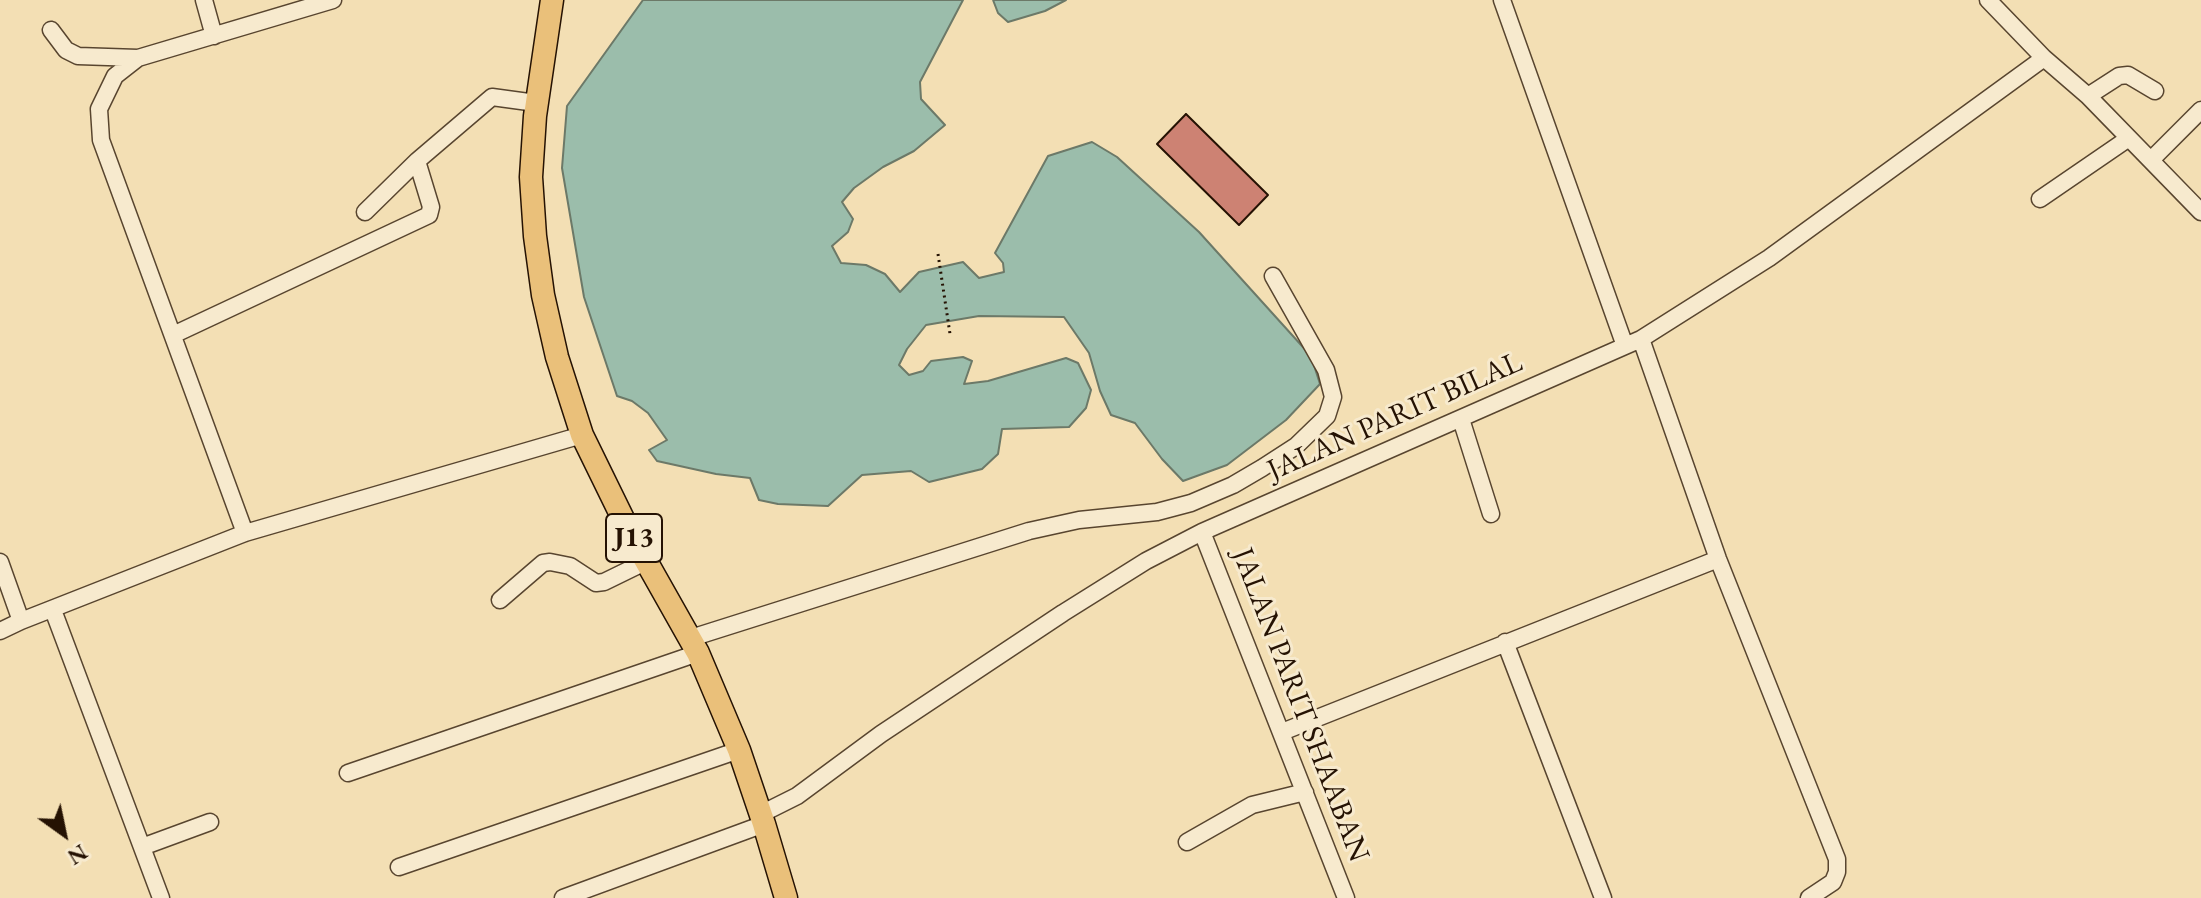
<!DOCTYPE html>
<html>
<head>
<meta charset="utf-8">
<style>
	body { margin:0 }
	#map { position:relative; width:2201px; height:898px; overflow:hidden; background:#f3dfb4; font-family:"EB Garamond",serif }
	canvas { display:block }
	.north { position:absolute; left:24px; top:794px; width:80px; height:80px; -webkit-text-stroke:6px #f7eace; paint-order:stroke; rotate:147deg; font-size:22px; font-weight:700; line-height:32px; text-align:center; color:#251203 }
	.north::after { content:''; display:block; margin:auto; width:28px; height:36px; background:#251203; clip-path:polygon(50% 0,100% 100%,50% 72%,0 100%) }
</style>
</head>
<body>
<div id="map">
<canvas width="2201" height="898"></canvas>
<div class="north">N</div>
</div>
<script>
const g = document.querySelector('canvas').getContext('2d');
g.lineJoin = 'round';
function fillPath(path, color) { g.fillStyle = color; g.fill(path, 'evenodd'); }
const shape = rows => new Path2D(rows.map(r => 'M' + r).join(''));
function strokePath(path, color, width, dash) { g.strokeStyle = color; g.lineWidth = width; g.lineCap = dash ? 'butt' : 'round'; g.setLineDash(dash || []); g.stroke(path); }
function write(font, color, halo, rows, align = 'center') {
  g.font = font + ' "EB Garamond",serif'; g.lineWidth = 6; g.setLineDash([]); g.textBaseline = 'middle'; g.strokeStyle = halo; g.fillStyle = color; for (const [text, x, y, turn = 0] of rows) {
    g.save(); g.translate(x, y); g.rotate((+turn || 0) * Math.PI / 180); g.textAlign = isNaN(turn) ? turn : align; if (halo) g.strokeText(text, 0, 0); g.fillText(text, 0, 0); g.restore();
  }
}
const water = shape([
	[643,0,963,0,920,82,921,99,945,125,914,151,883,167,854,188,842,202,853,219,848,232,832,246,841,263,866,265,885,274,900,292,919,272,963,262,979,278,1004,272,1003,263,995,253,1048,156,1092,142,1117,157,1199,232,1311,356,1320,384,1286,420,1227,465,1183,481,1162,459,1135,423,1111,415,1100,391,1089,353,1064,317,979,316,926,325,907,349,899,365,909,375,923,371,931,361,963,357,972,361,964,384,988,381,1066,358,1078,363,1091,390,1086,408,1069,427,1002,429,998,454,982,469,929,482,911,471,862,475,828,506,778,504,759,500,750,478,716,474,657,461,649,450,667,440,648,413,632,401,617,396,584,297,562,168,567,106,643,0],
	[993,0,1066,0,1045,11,1008,22,998,13,993,0]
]);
fillPath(water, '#9bbdab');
strokePath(water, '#6c7968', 2);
const building = shape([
	[1186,114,1268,195,1239,225,1157,144,1186,114]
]);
fillPath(building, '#cd8273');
strokePath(building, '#251203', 2);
const minor = shape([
	[204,0,214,36],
	[1502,0,1625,346],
	[1988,0,2044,58,2088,96,2201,212],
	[51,30,66,50,78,56,138,58],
	[2088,96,2119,76,2128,75,2155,91],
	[2151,160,2201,110],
	[2040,199,2129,138],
	[365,212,417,161,492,97,536,103],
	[173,335,429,215,431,207,417,161],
	[1641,339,1718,559,1837,859,1837,872,1833,882,1809,898],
	[1461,419,1491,514],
	[1202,532,1346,898],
	[245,533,101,140,99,109,115,76,138,58,333,0],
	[0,562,21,621,245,533,582,435],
	[500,600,543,563,550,562,570,566,596,583,604,582,647,561],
	[53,610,161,898],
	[0,631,21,621],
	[691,638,1029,531,1079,520,1157,512,1191,503,1233,485,1262,468,1296,446,1327,416,1333,397,1326,370,1273,276],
	[1505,642,1603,898],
	[1282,732,1718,559],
	[348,773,698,653],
	[761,814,797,796,881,734,1063,613,1146,561,1202,532,1641,339,1769,258,2044,58],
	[1187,842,1252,805,1305,792],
	[142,847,210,822],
	[399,867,739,750],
	[563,898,764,824]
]);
const major = shape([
	[552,0,535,116,531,177,535,236,543,295,557,357,582,435,628,529,698,653,739,750,764,824,786,898]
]);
strokePath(minor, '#58452f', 19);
strokePath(major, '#251203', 25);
strokePath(shape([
	[938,254,950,334]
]), '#251203', 3, [2, 4]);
strokePath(minor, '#f7eace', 16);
strokePath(major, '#eac07a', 22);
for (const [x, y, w] of [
	[634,538,56]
]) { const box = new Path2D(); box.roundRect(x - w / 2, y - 24, w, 48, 6); g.fillStyle = '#f7eace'; g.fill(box); strokePath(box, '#251203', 2); }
write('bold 28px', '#251203', null, [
	["J13",634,538]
]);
write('30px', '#251203', '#f7eace', [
	["JALAN PARIT BILAL",1395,417,-24],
	["JALAN PARIT SHAABAN",1300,705,69]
]);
</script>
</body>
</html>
